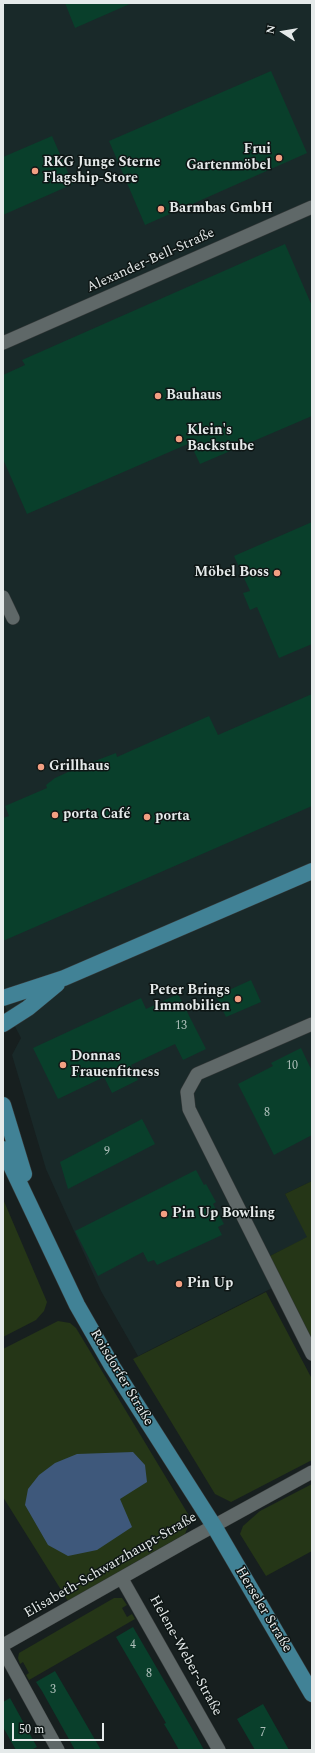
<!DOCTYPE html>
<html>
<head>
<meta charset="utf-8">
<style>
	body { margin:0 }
	#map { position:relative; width:315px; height:1753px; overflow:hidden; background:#171f1f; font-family:Spectral,serif }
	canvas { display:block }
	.frame { position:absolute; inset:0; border:4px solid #e5eaea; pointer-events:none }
	.north { position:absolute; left:263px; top:12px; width:40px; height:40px; -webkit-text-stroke:3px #0e1615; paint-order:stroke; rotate:282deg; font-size:11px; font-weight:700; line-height:16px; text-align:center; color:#e5eaea }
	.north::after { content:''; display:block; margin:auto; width:14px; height:18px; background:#e5eaea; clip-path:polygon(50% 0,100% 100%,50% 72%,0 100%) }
	.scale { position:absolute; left:12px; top:1723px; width:92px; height:18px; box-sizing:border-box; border:2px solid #e5eaea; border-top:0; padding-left:5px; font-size:12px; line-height:14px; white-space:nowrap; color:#e5eaea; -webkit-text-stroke:3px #0e1615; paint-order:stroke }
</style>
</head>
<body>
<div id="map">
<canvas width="315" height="1753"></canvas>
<div class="frame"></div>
<div class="north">N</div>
<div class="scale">50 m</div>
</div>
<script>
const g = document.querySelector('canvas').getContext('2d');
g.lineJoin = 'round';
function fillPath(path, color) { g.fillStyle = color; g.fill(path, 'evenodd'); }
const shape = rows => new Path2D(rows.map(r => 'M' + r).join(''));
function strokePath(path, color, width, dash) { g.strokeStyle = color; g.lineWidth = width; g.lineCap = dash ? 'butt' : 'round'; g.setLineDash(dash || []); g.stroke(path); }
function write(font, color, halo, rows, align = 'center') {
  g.font = font + ' Spectral,serif'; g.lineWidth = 3; g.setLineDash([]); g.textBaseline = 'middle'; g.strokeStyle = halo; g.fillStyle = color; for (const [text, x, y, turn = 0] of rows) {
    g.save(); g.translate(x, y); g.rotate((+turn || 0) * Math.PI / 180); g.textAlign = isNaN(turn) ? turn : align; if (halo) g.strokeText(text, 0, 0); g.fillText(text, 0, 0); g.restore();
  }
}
fillPath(shape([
	[3,3,312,3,312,1181,285,1194,308,1237,266,1258,280,1284,138,1356,101,1291,46,1169,12,1055,21,1038,3,1003]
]), '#192929');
fillPath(shape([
	[312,1181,312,1344,266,1258,307,1237,285,1194],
	[3,1199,47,1302,44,1311,36,1320,3,1337],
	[266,1292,312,1379,312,1460,231,1502,215,1494,133,1359],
	[58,1321,70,1323,76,1328,188,1514,189,1524,185,1534,68,1601,3,1497,3,1349],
	[312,1484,312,1551,266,1576,240,1534,243,1526,260,1511],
	[114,1598,122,1598,127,1605,122,1608,127,1617,132,1614,135,1619,29,1680,26,1675,29,1673,23,1662,20,1664,18,1658,19,1653]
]), '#253617');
fillPath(shape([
	[133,1452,145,1465,147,1482,120,1499,132,1527,97,1550,68,1556,48,1545,25,1505,28,1489,39,1475,55,1463,77,1454]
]), '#3e587b');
fillPath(shape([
	[65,3,132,3,75,28],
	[271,71,307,153,145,225,109,141],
	[52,136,73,184,3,215,3,157],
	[285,244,312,306,312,416,200,464,190,443,27,514,3,459,3,375,25,365,22,360],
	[312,522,312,644,279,658,257,607,250,610,243,593,250,591,234,556],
	[312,694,312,806,3,941,3,818,9,816,5,806,47,788,46,785,55,778,79,767,116,753,117,757,209,716,218,735],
	[251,980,261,1002,226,1017,216,996],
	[178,994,206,1049,183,1060,175,1044,131,1065,138,1080,112,1093,104,1077,58,1099,33,1048,141,998,146,1009],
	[301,1048,312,1071,312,1135,274,1155,238,1084,273,1066,271,1063],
	[142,1119,155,1144,68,1189,60,1162],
	[196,1170,204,1185,206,1184,216,1202,213,1204,224,1224,218,1227,222,1235,157,1265,154,1260,148,1262,143,1252,98,1276,75,1231],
	[133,1627,194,1732,204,1750,179,1750,170,1734,164,1724,166,1723,116,1637],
	[55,1671,72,1700,101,1750,75,1750,42,1691,36,1682],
	[10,1698,37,1747,31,1750,16,1750,3,1727,3,1702],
	[263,1704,289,1750,255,1750,237,1719]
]), '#093f2b');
const minor = shape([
	[3,343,312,207],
	[3,597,13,618],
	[312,1024,197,1074,187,1092,189,1109,204,1139,312,1354],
	[122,1579,219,1750],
	[3,1645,190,1539,312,1472],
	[3,1650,58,1750]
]);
const major = shape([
	[3,998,64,978,312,871],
	[3,1024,28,1008,57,984],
	[3,1105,24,1174],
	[3,1149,77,1305,112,1366,214,1526,312,1694]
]);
strokePath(minor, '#363a3a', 14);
strokePath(major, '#363a3a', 17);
strokePath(minor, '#5f6868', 13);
strokePath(major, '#418296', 16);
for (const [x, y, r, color] of [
	[279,158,4,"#f39f82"],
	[35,171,4,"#f39f82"],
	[161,209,4,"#f39f82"],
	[158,396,4,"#f39f82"],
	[179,439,4,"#f39f82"],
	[277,573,4,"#f39f82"],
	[41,767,4,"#f39f82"],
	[55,815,4,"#f39f82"],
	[147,817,4,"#f39f82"],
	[238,999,4,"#f39f82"],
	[63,1065,4,"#f39f82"],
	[164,1214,4,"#f39f82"],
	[179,1284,4,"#f39f82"]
]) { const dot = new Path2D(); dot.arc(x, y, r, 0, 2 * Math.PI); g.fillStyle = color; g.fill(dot); strokePath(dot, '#0e1615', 1.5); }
write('12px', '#aebfba', null, [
	["13",181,1027],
	["10",292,1067],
	["8",267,1114],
	["9",107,1153],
	["4",133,1646],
	["8",149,1675],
	["3",53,1691],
	["7",263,1734]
]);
write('bold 14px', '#e5eaea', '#0e1615', [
	["Frui",271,150,"right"],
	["Gartenmöbel",271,166,"right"],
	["RKG Junge Sterne",43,163],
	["Flagship-Store",43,179],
	["Barmbas GmbH",169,209],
	["Bauhaus",166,396],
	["Klein's",187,431],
	["Backstube",187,447],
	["Möbel Boss",269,573,"right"],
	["Grillhaus",49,767],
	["porta Café",63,815],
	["porta",155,817],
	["Peter Brings",230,991,"right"],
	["Immobilien",230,1007,"right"],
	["Donnas",71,1057],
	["Frauenfitness",71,1073],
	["Pin Up Bowling",172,1214],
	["Pin Up",187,1284]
], 'left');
write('14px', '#e5eaea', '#0e1615', [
	["Alexander-Bell-Straße",151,261,-24],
	["Roisdorfer Straße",121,1378,59],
	["Elisabeth-Schwarzhaupt-Straße",111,1566,-30],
	["Herseler Straße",263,1610,59],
	["Helene-Weber-Straße",185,1656,61]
]);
</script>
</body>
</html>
